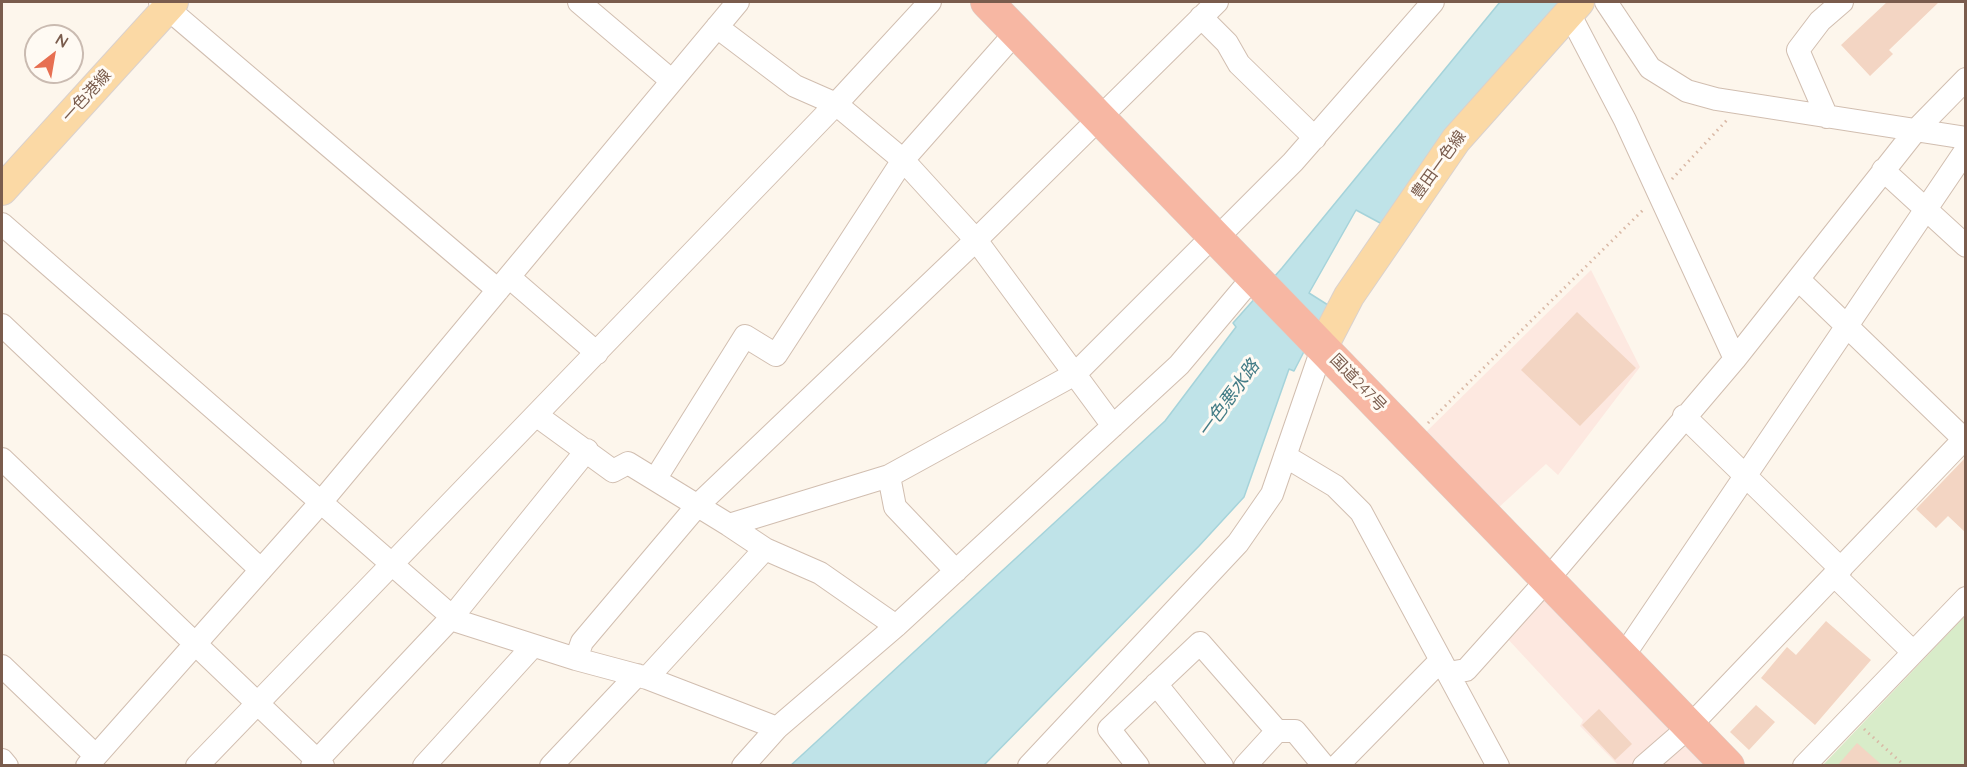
<!DOCTYPE html>
<html>
<head>
<meta charset="utf-8">
<style>
	body { margin:0 }
	#map { position:relative; width:1967px; height:767px; overflow:hidden; background:#fdf6ec; font-family:Quicksand,sans-serif }
	canvas { display:block }
	.frame { position:absolute; inset:0; border:3px solid #7a5c4d; pointer-events:none }
	.north { position:absolute; left:24px; top:24px; width:60px; height:60px; box-sizing:border-box; background:#fffaf3; border:2px solid #cabbb1; border-radius:50%; rotate:31deg; font-size:16px; font-weight:700; line-height:24px; text-align:center; color:#7a5c4d }
	.north::after { content:''; display:block; margin:auto; width:21px; height:27px; background:#e76f51; clip-path:polygon(50% 0,100% 100%,50% 72%,0 100%) }
</style>
</head>
<body>
<div id="map">
<canvas width="1967" height="767"></canvas>
<div class="frame"></div>
<div class="north">N</div>
</div>
<script>
const g = document.querySelector('canvas').getContext('2d');
g.lineJoin = 'round';
function fillPath(path, color) { g.fillStyle = color; g.fill(path, 'evenodd'); }
const shape = rows => new Path2D(rows.map(r => 'M' + r).join(''));
function strokePath(path, color, width, dash) { g.strokeStyle = color; g.lineWidth = width; g.lineCap = dash ? 'butt' : 'round'; g.setLineDash(dash || []); g.stroke(path); }
function write(font, color, halo, rows, align = 'center') {
  g.font = font + ' Quicksand,"Noto Sans JP",sans-serif'; g.lineWidth = 6; g.setLineDash([]); g.textBaseline = 'middle'; g.strokeStyle = halo; g.fillStyle = color; for (const [text, x, y, turn = 0] of rows) {
    g.save(); g.translate(x, y); g.rotate((+turn || 0) * Math.PI / 180); g.textAlign = isNaN(turn) ? turn : align; if (halo) g.strokeText(text, 0, 0); g.fillText(text, 0, 0); g.restore();
  }
}
fillPath(shape([
	[1591,270,1640,367,1558,475,1546,464,1497,509,1426,432],
	[1539,593,1710,765,1618,765,1580,726,1583,720,1505,636]
]), '#fde8e0');
fillPath(shape([
	[1965,616,1965,765,1823,765]
]), '#d8ecc9');
const water = shape([
	[1500,2,1561,2,1382,224,1356,210,1309,293,1328,305,1294,371,1289,369,1244,497,1199,546,984,765,790,766,1165,421,1236,327,1233,323,1282,268,1500,2]
]);
fillPath(water, '#bfe3e8');
strokePath(water, '#a5d3da', 1.5);
fillPath(shape([
	[1887,2,1939,2,1889,50,1893,54,1870,76,1841,45],
	[1577,312,1636,368,1580,426,1521,370],
	[1966,457,1966,533,1948,516,1936,528,1916,509],
	[1826,621,1871,660,1815,725,1761,678,1787,647,1796,655],
	[1756,705,1775,722,1749,750,1730,732],
	[1599,709,1632,744,1615,760,1582,725],
	[1857,743,1883,766,1837,766]
]), '#f3d5c3');
const minor = shape([
	[160,2,498,290],
	[579,2,672,81],
	[1606,2,1650,68,1687,91,1716,99,1966,138],
	[1569,13,1625,120,1735,359],
	[1201,17,1227,43,1239,64,1315,138],
	[717,27,795,86,836,104,903,160,976,240,1113,426],
	[1827,117,1798,50,1820,21,1842,2],
	[1883,170,1966,246],
	[2,224,457,621,576,659,647,678,777,728],
	[509,277,597,353],
	[1799,280,1966,441],
	[2,325,261,570],
	[536,415,613,471,628,463,729,525,889,476,1075,374,1208,241,1216,239,1293,162,1433,2],
	[1684,416,1841,569],
	[1285,456,1335,486,1361,512,1498,766],
	[2,459,323,766],
	[889,476,895,507,956,571],
	[656,478,745,336,776,355,903,160,1017,31],
	[729,525,765,549,820,573,896,626],
	[1835,576,1913,652],
	[1622,658,1966,150],
	[576,659,582,642,697,506,976,240,1217,2],
	[2,666,96,756],
	[1448,673,1466,670,1554,572,1735,359,1916,130,1966,79],
	[647,678,765,549],
	[1156,684,1222,766],
	[2,760,7,766],
	[87,766,322,501,738,2],
	[197,766,836,104,930,2],
	[312,766,452,617,587,450],
	[424,766,533,646],
	[551,766,637,675],
	[743,766,777,728,896,626,1179,365,1254,276],
	[1029,766,1238,543,1272,494,1323,346],
	[1138,766,1109,729,1200,643,1277,731,1295,731,1324,766],
	[1245,766,1277,731],
	[1337,766,1441,660],
	[1644,766,1689,727,1966,437],
	[1804,766,1966,598]
]);
const major = shape([
	[2,190,173,2],
	[1323,346,1349,296,1456,140,1579,2]
]);
const highway = shape([
	[987,2,1728,766]
]);
strokePath(minor, '#d1beb0', 24);
strokePath(major, '#dad1cd', 32);
strokePath(highway, '#dad1cd', 34);
strokePath(shape([
	[1672,179,1727,120],
	[1428,423,1645,208],
	[1864,729,1905,766]
]), '#d9b8a5', 3, [1.5, 4.5]);
strokePath(minor, '#fff', 22);
strokePath(major, '#fbd9a5', 30);
strokePath(highway, '#f7b7a3', 33);
write('16px', '#7a5c4d', '#fffaf3', [
	["一色港線",87,96,-48],
	["豊田一色線",1439,165,-54],
	["国道247号",1358,383,46]
]);
write('italic 18px', '#437c86', '#fffaf3', [
	["一色悪水路",1229,399,-54]
]);
</script>
</body>
</html>
